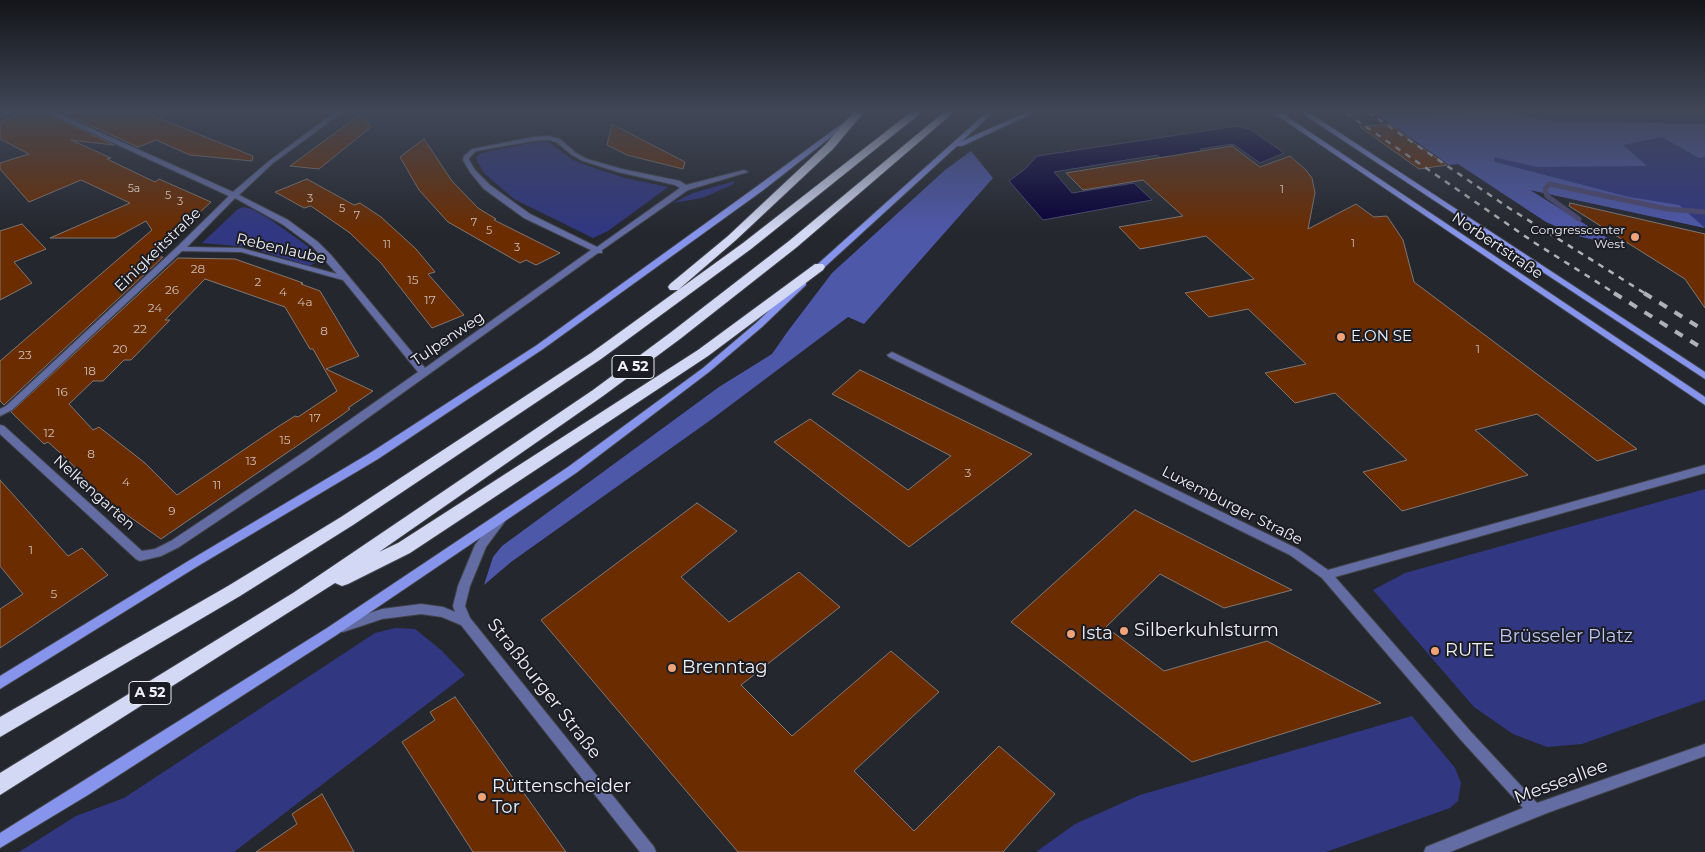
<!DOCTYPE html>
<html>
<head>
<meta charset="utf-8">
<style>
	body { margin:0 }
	canvas { display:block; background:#25272e }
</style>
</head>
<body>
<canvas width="1705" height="852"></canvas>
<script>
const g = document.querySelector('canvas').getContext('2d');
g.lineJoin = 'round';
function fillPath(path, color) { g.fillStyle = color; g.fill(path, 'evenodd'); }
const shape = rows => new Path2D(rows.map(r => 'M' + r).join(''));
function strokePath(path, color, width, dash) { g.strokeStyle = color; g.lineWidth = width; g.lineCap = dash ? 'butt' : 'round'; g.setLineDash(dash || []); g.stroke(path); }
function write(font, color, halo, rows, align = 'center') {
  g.font = font + ' Montserrat,sans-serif'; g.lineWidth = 4; g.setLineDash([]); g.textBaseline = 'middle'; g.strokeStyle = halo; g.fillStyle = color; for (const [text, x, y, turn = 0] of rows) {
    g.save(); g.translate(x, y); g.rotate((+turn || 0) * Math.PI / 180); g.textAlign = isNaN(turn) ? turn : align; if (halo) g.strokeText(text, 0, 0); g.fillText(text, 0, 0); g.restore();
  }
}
fillPath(shape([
	[1516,112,1705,112,1705,228,1530,190,1620,246,1578,236,1561,229,1429,136,1526,117],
	[535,142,548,142,573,160,588,166,625,178,668,187,608,231,593,238,514,199,484,173,476,159,479,154,485,152],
	[735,181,732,185,702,198,673,203,693,193],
	[244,207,252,209,271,220,309,247,320,259,310,266,247,247,202,243,238,209],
	[1705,489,1705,700,1582,744,1547,747,1513,734,1474,707,1373,590,1405,573],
	[395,628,415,629,441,650,465,675,234,852,19,852,76,816,124,798,375,633],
	[1412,716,1455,768,1461,783,1458,801,1450,808,1326,852,1036,852,1075,824,1140,795]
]), '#313781');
fillPath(shape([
	[1374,112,1393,116,1460,114,1461,112,1516,112,1527,117,1550,121,1705,124,1705,157,1699,158,1662,137,1623,145,1647,166,1537,167,1494,157,1495,162,1629,197,1679,205,1705,228,1530,190,1620,246,1578,236,1546,222,1458,164,1449,165],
	[971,151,993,178,864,324,848,317,712,419,511,562,484,585,493,557,502,546,719,387,772,354,788,331,832,273,945,170]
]), '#4e58a9');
const water = shape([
	[1237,126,1250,129,1284,153,1260,163,1233,144,1200,149,1207,155,1166,162,1157,155,1054,172,1072,193,1134,183,1152,200,1043,220,1009,181,1025,169,1037,156,1237,126]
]);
fillPath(water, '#070037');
strokePath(water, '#4c4870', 1);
strokePath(shape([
	[1579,219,1547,196,1545,189,1549,184,1667,209,1705,212]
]), '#4c4870', 5);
const building = shape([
	[27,112,44,112,114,145,71,140,111,158,107,159,155,182,159,179,211,202,151,257,163,257,4,405,0,401,0,361,152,230,146,221,115,238,50,238,130,203,81,180,29,202,0,169,0,163,29,154,0,139,0,122,27,112],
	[61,112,143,112,253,156,252,161,190,155,156,140,138,147,61,112],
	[361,114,371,127,319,169,290,166,361,114],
	[612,124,685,162,683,169,627,155,607,145,612,124],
	[1390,124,1412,141,1447,165,1419,169,1360,127,1390,124],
	[424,139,452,181,478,208,496,219,494,220,560,253,536,265,526,260,520,263,448,222,419,190,400,157,424,139],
	[1232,146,1260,167,1290,156,1306,170,1312,178,1315,193,1308,229,1356,204,1374,217,1387,216,1403,240,1414,282,1637,449,1597,461,1537,414,1475,430,1528,475,1402,511,1363,472,1407,460,1335,393,1295,403,1265,373,1306,364,1248,309,1209,317,1185,293,1254,279,1206,236,1140,249,1119,227,1183,216,1143,180,1083,190,1066,173,1232,146],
	[307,179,354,205,360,203,381,217,416,249,435,272,428,274,464,315,432,328,381,263,350,233,311,206,304,208,275,192,307,179],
	[1570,203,1705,234,1705,308,1685,279,1569,206,1570,203],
	[22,224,46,249,14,262,32,283,0,300,0,231,22,224],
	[178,258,235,259,303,283,301,284,320,291,359,356,326,369,373,391,348,408,350,409,342,415,161,539,103,498,67,459,48,442,44,444,11,412,178,258],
	[205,279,285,307,310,349,313,349,337,391,298,417,295,416,276,428,177,495,145,463,99,427,93,430,69,404,93,381,103,381,124,360,131,360,170,320,165,320,205,279],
	[860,370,1032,454,909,547,774,442,810,419,908,490,951,456,832,394,860,370],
	[0,480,68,556,82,548,108,575,0,648,0,609,23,594,0,566,0,480],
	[697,503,737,531,681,577,729,622,799,572,840,607,741,685,792,736,891,651,939,692,854,771,914,831,999,746,1055,794,1003,852,738,852,541,620,697,503],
	[1135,510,1292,590,1224,608,1160,574,1106,627,1164,671,1267,641,1381,703,1192,762,1011,622,1135,510],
	[455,697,566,852,473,852,402,742,435,720,430,712,455,697],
	[322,794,354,852,256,852,297,824,292,814,322,794]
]);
fillPath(building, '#6b2c00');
strokePath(building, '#817873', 1);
const minor = shape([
	[46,112,55,112,233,192,269,161,335,112,343,112,273,163,239,195,288,220,318,242,331,255,425,368,591,250,524,218,484,189,470,172,463,160,464,156,472,149,533,137,549,136,560,139,576,153,587,159,622,169,680,181,686,185,744,170,748,172,688,190,602,250,602,253,598,253,309,460,179,547,161,556,140,561,136,559,0,434,0,425,4,426,142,551,155,549,171,541,301,454,418,372,343,280,241,252,182,251,12,410,0,416,0,409,6,406,177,247,229,196,46,112],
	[549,140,556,142,572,155,583,161,618,172,675,185,680,188,597,247,530,214,490,185,475,170,469,160,469,158,476,151,482,150,533,141,549,140],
	[235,198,282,224,312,246,337,274,241,248,187,247,235,198],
	[892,352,1298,549,1328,570,1705,465,1705,473,1335,577,1471,732,1537,803,1705,744,1705,756,1547,813,1450,852,1424,852,1426,847,1523,808,1461,740,1322,578,1290,555,889,357,887,355,892,352],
	[500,516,504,517,506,520,486,547,470,586,465,606,470,618,654,847,656,852,640,852,461,625,442,617,421,614,382,619,343,632,339,631,337,627,339,623,382,609,421,604,443,607,455,612,453,606,458,586,475,545,496,517,500,516]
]);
const secondary = shape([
	[987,112,994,112,962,141,1027,112,1036,112,962,146,957,146,816,275,810,275,810,271,987,112],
	[1272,112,1280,112,1705,397,1705,405,1272,112],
	[1300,112,1308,112,1705,372,1705,379,1300,112],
	[851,117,854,119,853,120,762,191,543,349,378,459,198,566,0,689,0,676,190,560,370,453,537,345,756,187,851,117],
	[803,280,806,281,806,285,762,327,709,372,576,473,335,636,88,795,0,848,0,833,327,628,568,467,703,368,756,323,800,281,803,280]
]);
const motorway = shape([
	[854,112,864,112,833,149,736,240,678,290,670,290,668,287,670,284,728,236,825,145,854,112],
	[911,112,922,112,751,249,601,359,353,525,240,596,0,737,0,717,228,586,341,517,591,353,743,243,911,112],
	[944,112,954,112,797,247,680,339,603,396,379,552,398,543,698,350,815,264,823,264,825,267,823,270,708,356,410,553,348,584,342,586,335,583,0,795,0,773,293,593,593,390,670,333,789,241,944,112]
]);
strokePath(minor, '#41434a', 2);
strokePath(secondary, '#41434a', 2);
strokePath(motorway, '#41434a', 2);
fillPath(minor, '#646da3');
fillPath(secondary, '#8694eb');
fillPath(motorway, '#d3d9f4');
strokePath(shape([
	[1368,112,1509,208,1646,294],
	[1346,113,1535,243,1616,294]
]), '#b0b2b7', 2.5, [6, 6]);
strokePath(shape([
	[1614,293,1705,350],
	[1644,293,1705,331]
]), '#b0b2b7', 4, [9, 9]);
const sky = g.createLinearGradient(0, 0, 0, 232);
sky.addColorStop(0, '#141519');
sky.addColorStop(0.48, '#404757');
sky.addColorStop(1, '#40475700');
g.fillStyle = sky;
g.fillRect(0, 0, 1705, 232);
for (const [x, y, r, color] of [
	[1635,237,5,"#f0a279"],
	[1341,337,5,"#f0a279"],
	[1124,631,5,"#f0a279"],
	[1071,634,5,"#f0a279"],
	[1435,651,5,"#f0a279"],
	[672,668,5,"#f0a279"],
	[482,797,5,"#f0a279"]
]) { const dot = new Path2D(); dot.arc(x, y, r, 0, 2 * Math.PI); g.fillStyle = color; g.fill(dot); strokePath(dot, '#1c1d24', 2); }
write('11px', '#cdbfb8', null, [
	["5a",134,189],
	["1",1282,190],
	["5",168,196],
	["3",310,199],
	["3",180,202],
	["5",342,209],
	["7",357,216],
	["7",474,223],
	["5",489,231],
	["1",1353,244],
	["11",387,245],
	["3",517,248]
]);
write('12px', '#eef0f5', '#1c1d24', [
	["Congresscenter",1625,230],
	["West",1625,244]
], 'right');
write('12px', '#cdbfb8', null, [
	["28",198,269],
	["15",413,280],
	["2",258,282],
	["26",172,290],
	["4",283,292],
	["17",430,300],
	["4a",305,302],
	["24",155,308],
	["22",140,329],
	["8",324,331],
	["20",120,349],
	["1",1478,349],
	["23",25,355],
	["18",90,371],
	["16",62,392],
	["17",315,418],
	["12",49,433],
	["15",285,440],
	["8",91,454],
	["13",251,461],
	["3",968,473],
	["4",126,482],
	["11",217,485],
	["9",172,511],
	["1",31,550],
	["5",54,594]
]);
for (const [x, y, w] of [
	[633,367,42],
	[150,693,42]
]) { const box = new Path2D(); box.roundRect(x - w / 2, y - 11.5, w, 23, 4); g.fillStyle = '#1c1d24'; g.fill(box); strokePath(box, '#eef0f5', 1); }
write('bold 14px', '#eef0f5', null, [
	["A 52",633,367],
	["A 52",150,693]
]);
write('15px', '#eef0f5', '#1c1d24', [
	["Norbertstraße",1497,246,34],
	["Rebenlaube",281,249,13],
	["Einigkeitstraße",158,250,-44],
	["Tulpenweg",448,339,-34],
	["Nelkengarten",94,493,42],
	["Luxemburger Straße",1232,506,27]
]);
write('15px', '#eef0f5', '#1c1d24', [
	["E.ON SE",1351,337]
], 'left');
write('18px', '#eef0f5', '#1c1d24', [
	["Silberkuhlsturm",1134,631],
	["Ista",1081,634],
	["RUTE",1445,651],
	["Brenntag",682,668],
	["Rüttenscheider",492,787],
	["Tor",492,808]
], 'left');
write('18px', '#bcc6f3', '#1c1d24', [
	["Brüsseler Platz",1566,637]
]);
write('18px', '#eef0f5', '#1c1d24', [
	["Straßburger Straße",544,689,52],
	["Messeallee",1561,782,-20]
]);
</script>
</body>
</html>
